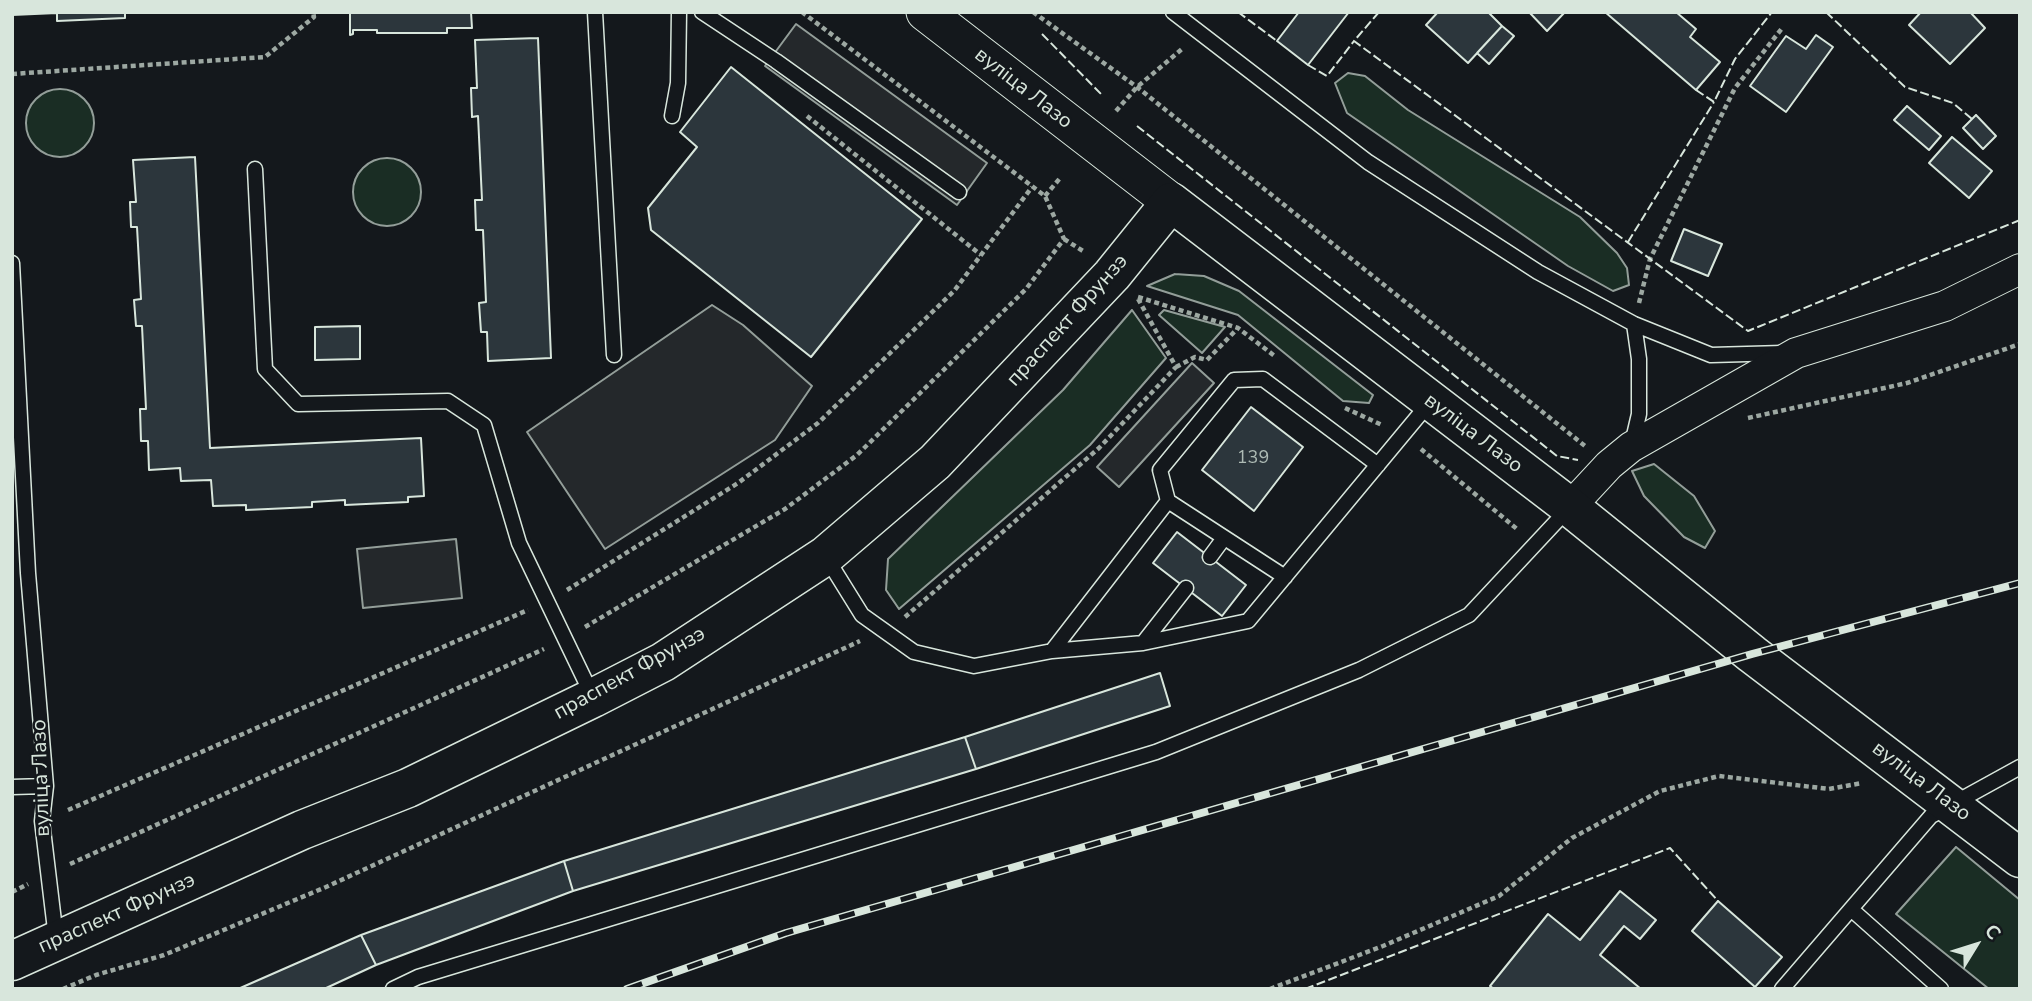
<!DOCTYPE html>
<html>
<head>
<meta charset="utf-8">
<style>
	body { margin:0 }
	#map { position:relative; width:2032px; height:1001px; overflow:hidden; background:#14181c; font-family:"Nunito Sans",sans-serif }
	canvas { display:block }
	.frame { position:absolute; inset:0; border:14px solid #d8e6dc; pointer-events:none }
	.north { position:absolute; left:1941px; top:910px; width:70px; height:70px; -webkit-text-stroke:5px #14181c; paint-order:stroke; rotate:52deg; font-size:19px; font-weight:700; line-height:28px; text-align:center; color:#d8e6dc }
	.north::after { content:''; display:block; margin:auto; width:24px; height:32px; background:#d8e6dc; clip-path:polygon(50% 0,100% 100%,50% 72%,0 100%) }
</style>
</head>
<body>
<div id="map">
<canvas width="2032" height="1001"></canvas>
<div class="frame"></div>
<div class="north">С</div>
</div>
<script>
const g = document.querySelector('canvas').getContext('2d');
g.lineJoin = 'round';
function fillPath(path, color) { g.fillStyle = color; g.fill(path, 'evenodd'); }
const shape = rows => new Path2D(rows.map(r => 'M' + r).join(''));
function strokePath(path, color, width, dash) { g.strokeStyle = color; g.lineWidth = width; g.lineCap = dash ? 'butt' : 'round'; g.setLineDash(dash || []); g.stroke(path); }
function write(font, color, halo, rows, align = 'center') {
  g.font = font + ' "Nunito Sans",sans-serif'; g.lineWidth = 5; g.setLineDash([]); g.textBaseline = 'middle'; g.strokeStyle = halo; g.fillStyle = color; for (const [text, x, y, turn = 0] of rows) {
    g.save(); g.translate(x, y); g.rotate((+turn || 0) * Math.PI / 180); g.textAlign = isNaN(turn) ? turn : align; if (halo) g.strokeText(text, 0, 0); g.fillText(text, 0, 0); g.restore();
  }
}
const green = shape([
	[1348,73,1365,76,1408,110,1580,217,1617,253,1627,268,1629,285,1613,291,1568,266,1347,113,1335,83,1348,73],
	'26 123a34 34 0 1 1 68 0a34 34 0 1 1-68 0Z',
	'353 192a34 34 0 1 1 68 0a34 34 0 1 1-68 0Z',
	[1175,274,1204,276,1239,291,1373,395,1369,403,1343,401,1238,315,1147,286,1175,274],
	[1132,310,1166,358,1090,445,899,609,886,590,888,559,1063,390,1132,310],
	[1164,310,1225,327,1202,353,1159,315,1164,310],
	[1654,464,1694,496,1715,531,1705,548,1684,537,1644,496,1632,471,1654,464],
	[1956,847,2020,900,2020,989,1989,989,1896,914,1956,847]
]);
fillPath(green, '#1a2d24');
strokePath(green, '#939e99', 2);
const parking = shape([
	[796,24,987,163,957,205,765,66,796,24],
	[712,305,743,325,812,386,775,440,605,549,527,432,712,305],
	[1192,363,1214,383,1119,487,1097,467,1192,363],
	[456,539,462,598,363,608,357,549,456,539]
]);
fillPath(parking, '#24282b');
strokePath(parking, '#939e99', 2);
const building = shape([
	[12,12,125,12,125,18,57,21,57,13,12,15,12,12],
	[350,12,471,12,472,28,447,28,447,33,377,33,377,30,353,30,353,34,350,35,350,12],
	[1299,12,1349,12,1308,65,1277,41,1299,12],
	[1438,12,1488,12,1502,26,1468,63,1426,25,1438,12],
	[1529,12,1565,12,1547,31,1529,12],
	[1605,12,1676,12,1696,29,1690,37,1720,62,1696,90,1605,12],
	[1921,12,1970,12,1985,28,1950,64,1909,25,1921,12],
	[1502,26,1514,36,1489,64,1477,53,1502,26],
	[1816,35,1833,47,1786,112,1750,86,1786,36,1806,49,1816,35],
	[538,38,551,358,488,361,487,332,481,332,479,303,486,302,483,230,476,230,475,200,482,200,478,116,472,117,471,88,477,88,475,40,538,38],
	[731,67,922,219,811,357,651,230,648,208,697,147,680,132,731,67],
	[1907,106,1941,136,1929,150,1894,120,1907,106],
	[1976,115,1996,136,1983,149,1963,128,1976,115],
	[1952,137,1992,171,1969,198,1929,163,1952,137],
	[195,157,210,448,421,438,424,496,408,497,408,502,345,505,345,500,312,502,312,507,246,510,246,505,213,506,211,480,181,481,180,468,149,470,148,441,141,441,140,409,146,409,142,326,136,326,134,300,141,299,137,227,131,227,130,202,136,202,133,160,195,157],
	[1684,229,1722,244,1708,276,1671,261,1684,229],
	[360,326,360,359,315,360,315,327,360,326],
	[1251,407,1303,447,1254,511,1202,470,1251,407],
	[1177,532,1246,585,1222,616,1153,563,1177,532],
	[1160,673,1170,706,976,769,965,737,1160,673],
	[965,737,976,769,573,891,564,861,965,737],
	[564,861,573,891,376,965,361,935,564,861],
	[1620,891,1656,920,1640,939,1624,926,1600,955,1641,989,1494,989,1490,986,1548,914,1580,940,1620,891],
	[1718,901,1782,957,1755,987,1692,931,1718,901],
	[361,935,376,965,324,989,238,989,361,935]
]);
fillPath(building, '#2c363c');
strokePath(building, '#d8e6dc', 2);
const service = shape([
	[595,12,614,355],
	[702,12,776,61,959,192],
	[1173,12,1368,162,1538,272,1634,324,1711,355,1783,353],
	[672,116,678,83,679,12],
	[255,169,265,369,298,404,448,401,484,425,519,543,593,697],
	[12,263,28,573,46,786,42,821,56,938],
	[1632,444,1639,414,1639,359,1634,324],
	[1168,501,1160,470,1234,380,1263,379,1378,465],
	[826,557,862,615,914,652,974,666,1052,651,1143,643,1248,621,1430,402],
	[1210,557,1224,538],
	[1143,643,1186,588],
	[1052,651,1168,501,1285,577],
	[12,787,46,786],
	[1851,909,1941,989],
	[393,989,418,977,1156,752,1359,670,1469,615,1569,508],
	[1782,989,1931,816,2020,767]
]);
const minor = shape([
	[1570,507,1609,465,1631,447,1796,353,1945,306,2020,269]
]);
const tertiary = shape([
	[925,12,1171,202]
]);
const secondary = shape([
	[12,961,302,830,408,788,593,698,663,662,825,556,935,462,1112,275,1171,202,1570,507,1752,654,2020,858]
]);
strokePath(service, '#d8e6dc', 17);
strokePath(minor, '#d8e6dc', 32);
strokePath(tertiary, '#d8e6dc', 39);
strokePath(secondary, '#d8e6dc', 41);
strokePath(shape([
	[1033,12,1137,87,1585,446],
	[12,74,265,57,314,17,313,12],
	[1116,111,1137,87,1182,49],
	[807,116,981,255],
	[1045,196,1061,177],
	[1064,239,1083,251],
	[1138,297,1238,328,1276,357],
	[1639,303,1650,259,1735,88,1783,27],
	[1176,367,1195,357,1207,360,1238,328],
	[1345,408,1382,425],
	[1748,418,1907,383,2020,344],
	[1421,449,1517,529],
	[567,590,738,483,818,423,954,291,1032,187],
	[905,617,1099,448,1176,367,1137,297],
	[585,627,785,509,857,455,1026,289,1064,239,1045,196,802,12],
	[68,810,528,610],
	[70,864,544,649],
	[12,892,28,884],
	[63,989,96,975,164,955,326,887,860,641],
	[1270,989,1383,946,1499,896,1572,838,1660,791,1719,776,1829,789,1862,783]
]), '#9da8a2', 4.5, [5, 3.5]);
strokePath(service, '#14181c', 14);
strokePath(minor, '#14181c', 30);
strokePath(tertiary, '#14181c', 37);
strokePath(secondary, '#14181c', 38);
const rail = shape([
	[627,989,786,933,1752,654,2020,583]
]);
strokePath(rail, '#d8e6dc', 8);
strokePath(rail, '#14181c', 5, [16]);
strokePath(shape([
	[1238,12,1277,41],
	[1379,12,1354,41,1748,331,2020,220],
	[1826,12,1905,87,1953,103,1972,119],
	[1042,34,1101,94],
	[1308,65,1327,76,1354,41],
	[1696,90,1714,102,1735,59,1772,12],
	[1137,126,1557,456,1578,460],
	[1628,242,1714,102],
	[1305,989,1670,848,1718,901]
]), '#d8e6dc', 2, [9, 3.5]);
write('18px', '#adbab4', null, [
	["139",1253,459]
]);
write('21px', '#d8e6dc', '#14181c', [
	["вуліца Лазо",1023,89,38],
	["праспект Фрунзэ",1068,321,-48],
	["вуліца Лазо",1473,434,37],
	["праспект Фрунзэ",630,674,-29],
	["вуліца Лазо",42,778,-92],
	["вуліца Лазо",1921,782,37],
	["праспект Фрунзэ",117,914,-24]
]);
</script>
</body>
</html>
